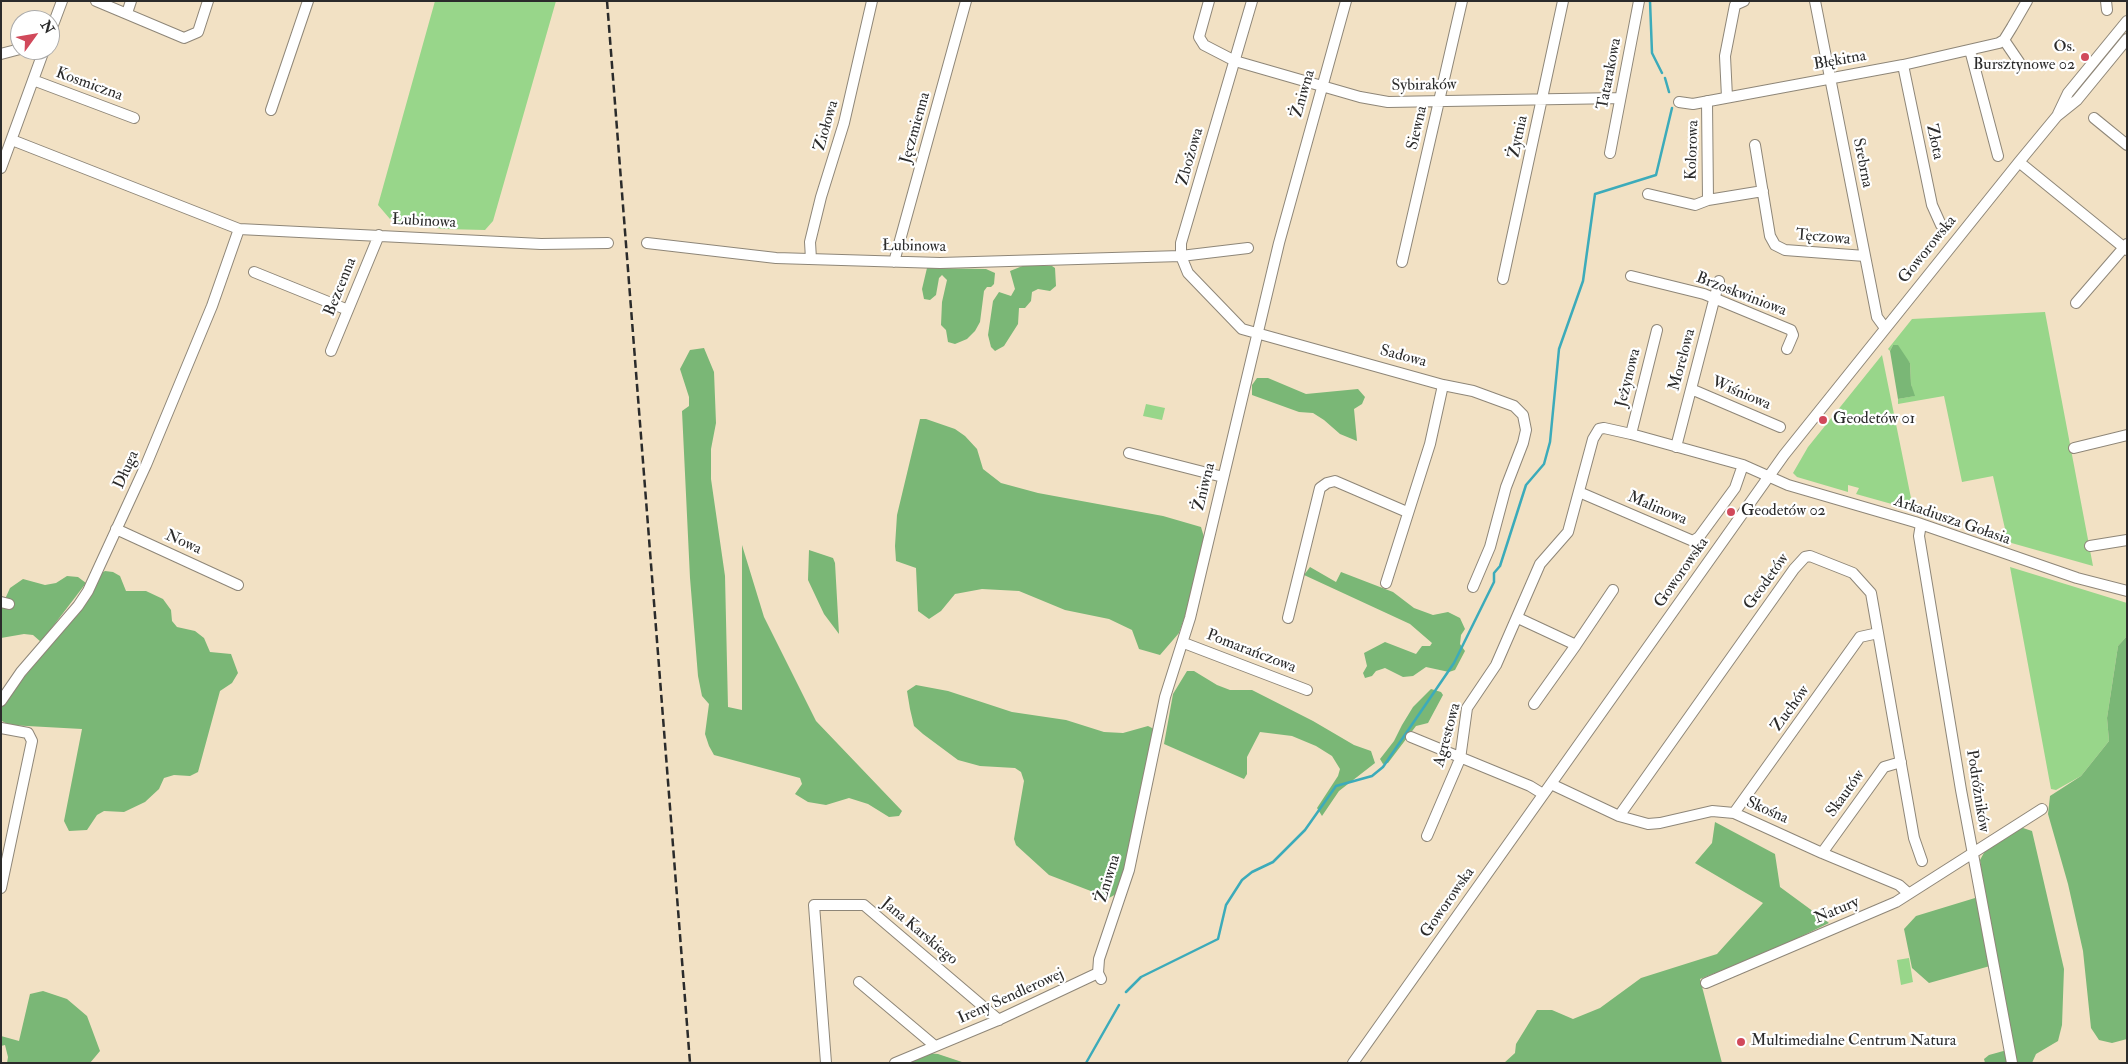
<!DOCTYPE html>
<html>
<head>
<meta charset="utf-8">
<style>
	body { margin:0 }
	#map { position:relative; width:2128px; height:1064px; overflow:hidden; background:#f2e1c4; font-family:"IM FELL Double Pica",serif }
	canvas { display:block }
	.frame { position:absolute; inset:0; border:2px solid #2b2b2b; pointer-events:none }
	.north { position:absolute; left:10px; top:10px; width:50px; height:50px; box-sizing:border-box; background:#fff; border:1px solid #aaa; border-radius:50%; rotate:58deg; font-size:14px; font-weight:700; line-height:20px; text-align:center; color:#2b2b2b }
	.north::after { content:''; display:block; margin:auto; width:18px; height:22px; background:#d1495b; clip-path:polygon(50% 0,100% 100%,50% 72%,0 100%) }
</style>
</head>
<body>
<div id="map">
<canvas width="2128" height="1064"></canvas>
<div class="frame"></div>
<div class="north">N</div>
</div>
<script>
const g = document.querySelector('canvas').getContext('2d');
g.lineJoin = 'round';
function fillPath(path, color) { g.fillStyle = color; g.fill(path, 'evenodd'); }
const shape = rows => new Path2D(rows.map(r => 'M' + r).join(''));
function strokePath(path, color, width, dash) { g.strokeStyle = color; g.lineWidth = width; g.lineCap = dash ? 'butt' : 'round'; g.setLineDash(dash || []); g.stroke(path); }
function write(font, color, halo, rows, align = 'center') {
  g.font = font + ' "IM FELL Double Pica",serif'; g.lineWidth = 4.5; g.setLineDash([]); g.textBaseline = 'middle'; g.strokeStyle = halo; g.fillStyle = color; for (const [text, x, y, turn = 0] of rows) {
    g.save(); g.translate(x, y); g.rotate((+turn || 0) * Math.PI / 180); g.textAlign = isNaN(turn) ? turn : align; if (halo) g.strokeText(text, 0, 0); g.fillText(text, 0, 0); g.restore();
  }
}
fillPath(shape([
	[435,1,556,1,493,221,485,230,444,229,412,225,390,219,378,205],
	[2045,312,2093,566,2008,542,1993,476,1962,482,1944,396,1898,404,1898,399,1914,396,1911,384,1910,363,1893,345,1890,351,1888,349,1912,319],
	[1882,355,1911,498,1910,503,1906,508,1856,494,1859,488,1848,485,1848,492,1797,477,1793,473,1808,447],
	[1146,404,1165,408,1162,420,1143,416],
	[2010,567,2127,603,2127,636,2118,646,2107,718,2109,741,2081,776,2056,790,2051,789],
	[1909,958,1913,982,1901,985,1897,960]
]), '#98d68a');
fillPath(shape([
	[1025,265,1052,266,1055,268,1056,286,1050,291,1038,289,1032,292,1031,301,1025,308,1019,308,1018,324,1004,346,995,351,991,347,988,335,993,301,999,292,1011,296,1015,289,1010,271],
	[927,268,986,269,995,273,994,284,991,287,987,287,984,291,980,322,975,331,967,339,955,344,948,342,946,330,941,325,942,302,947,280,942,275,939,278,936,295,930,300,924,299,922,289],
	[1893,345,1898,345,1910,363,1911,384,1915,396,1898,399,1890,351],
	[704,348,714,372,716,423,711,449,711,479,725,576,728,707,742,710,742,545,764,617,816,721,902,811,899,816,889,817,868,804,849,798,826,805,808,802,795,794,802,784,800,778,714,755,709,746,705,734,709,704,702,696,698,676,690,578,682,411,689,406,689,397,680,369,690,350],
	[1257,378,1268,378,1306,394,1358,389,1365,397,1362,404,1354,409,1357,441,1340,434,1324,420,1313,413,1299,412,1252,395,1252,385],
	[920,419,926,419,955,429,965,436,977,449,983,469,1001,483,1038,493,1163,516,1201,527,1204,537,1185,616,1179,633,1160,655,1139,649,1132,630,1109,619,1065,610,1019,591,982,589,955,594,941,611,929,619,918,611,916,568,896,561,895,546,897,515],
	[809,550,833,558,835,563,839,634,824,614,808,580],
	[1310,567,1336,582,1341,572,1393,592,1414,608,1433,615,1448,612,1460,618,1465,629,1461,635,1460,644,1465,651,1455,670,1449,672,1426,667,1413,676,1403,677,1385,668,1376,671,1372,676,1365,678,1363,673,1367,666,1364,653,1385,642,1416,654,1422,646,1430,646,1432,643,1410,624,1304,575],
	[105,571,113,572,120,576,126,591,146,591,163,599,171,610,172,621,177,627,195,631,204,638,210,652,231,654,238,673,232,683,220,691,198,772,190,776,174,775,164,778,159,789,145,802,124,812,104,811,97,815,87,830,69,831,64,821,82,729,9,725,2,721,1,708,44,651,86,603,100,574],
	[67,576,78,577,86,583,41,642,33,635,24,634,1,638,1,608,10,588,23,579,45,585,56,583],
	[2127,636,2127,1039,2112,1043,2099,1040,2091,1028,2083,951,2068,884,2048,814,2050,796,2081,776,2109,741,2107,718,2118,646],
	[1187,671,1194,671,1217,685,1230,690,1252,690,1313,721,1354,745,1371,751,1375,763,1339,791,1322,816,1317,808,1338,776,1340,769,1332,756,1316,746,1292,736,1260,732,1247,757,1247,774,1244,779,1164,744,1173,694],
	[916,685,948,691,1012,712,1066,720,1104,732,1123,733,1148,726,1156,730,1149,772,1118,893,1109,898,1049,875,1016,845,1014,839,1024,781,1021,772,1015,768,980,766,958,760,923,734,914,726,910,709,907,691],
	[1431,689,1441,692,1443,695,1428,723,1416,726,1388,763,1383,764,1380,759,1394,741,1402,725,1413,707],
	[1715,822,1775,854,1780,887,1829,923,1767,953,1700,979,1722,1063,1504,1063,1515,1053,1516,1044,1537,1010,1552,1010,1573,1019,1600,1008,1641,978,1717,954,1763,903,1695,863,1712,843],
	[2020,827,2032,831,2064,969,2062,1025,2058,1041,2036,1054,2032,1063,1985,1063,1984,1059,1989,1055,2007,1050,2013,1041,2000,971,1990,966,1929,983,1912,968,1904,929,1916,916,1975,898,1984,889,1980,860,1986,849],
	[43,991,67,999,87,1016,100,1051,90,1063,7,1063,8,1057,5,1045,1,1046,1,1036,19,1041,30,994],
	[915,1052,938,1054,965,1063,895,1063]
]), '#7ab776');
strokePath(shape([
	[1650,1,1652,53,1662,73],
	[1665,78,1669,92],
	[1126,992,1141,977,1218,939,1226,905,1242,880,1252,872,1273,862,1305,830,1336,786,1372,776,1383,767,1454,663,1494,582,1494,573,1500,566,1526,485,1544,464,1550,442,1559,349,1583,281,1595,194,1656,175,1672,108],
	[1086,1063,1119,1005]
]), '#3cabba', 2.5);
const minor = shape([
	[96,1,184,38,198,32,208,1],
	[1209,1,1199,37,1204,45,1235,61,1360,97,1388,102,1620,98],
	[1815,1,1877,317,1885,328],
	[2106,1,2107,10],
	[127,13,131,1],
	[50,33,62,1],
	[2004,40,2019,62],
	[1970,50,1998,156],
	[1,54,20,49],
	[1903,65,1932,205,1941,225],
	[33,80,134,118],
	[1727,97,1725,56,1735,5,1744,1],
	[1707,101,1708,200],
	[1679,102,1693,104,1903,65,1999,43,2004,40,2012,27,2027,1],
	[271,110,308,1],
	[2058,114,2068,93,2127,21],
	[2094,118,2127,145],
	[12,140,239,229,541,244,608,243],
	[1755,145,1770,236,1775,245,1785,250,1865,256],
	[1610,153,1639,1],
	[2019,162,2127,250],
	[1,168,44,50],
	[1648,194,1695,205,1708,200,1763,191],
	[647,243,776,258,940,263,1181,256,1188,273,1242,329,1443,385,1473,391,1514,406,1523,415,1526,430,1523,443,1506,487,1490,547,1473,587],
	[1248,248,1181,256,1181,243,1252,1],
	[811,259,810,242,821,197,844,123,872,1],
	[894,262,966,1],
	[1402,262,1462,1],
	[254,272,348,310],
	[1631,276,1704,294,1791,330,1793,335,1787,349],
	[1503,279,1563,1],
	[2076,303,2127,244],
	[331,351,379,235],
	[1691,389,1780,427],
	[1631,434,1657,330],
	[1676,447,1719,281],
	[2074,448,2127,435],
	[1129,453,1223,477],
	[1579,492,1693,541,1699,537,1735,488,1743,465],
	[1921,524,1919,536,1961,790,2012,1063],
	[116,529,238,585],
	[2090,546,2127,540],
	[1386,583,1430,444,1443,385],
	[1,602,9,604],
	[1288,618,1320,488,1327,483,1335,481,1407,512],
	[1518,618,1576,645,1613,590],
	[1184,643,1307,690],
	[1,701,21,672,78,606,88,591,146,465,212,306,239,229],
	[1534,704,1576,645],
	[1,728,28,733,32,741,1,888],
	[1411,737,1530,786,1543,794],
	[1551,784,1619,816,1648,824,1660,823,1712,811,1734,813,1822,853,1899,885,1908,893],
	[1734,813,1860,637,1878,633],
	[1619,816,1794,569,1805,557,1810,556,1853,573,1871,593,1914,838,1922,861],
	[1427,836,1460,759,1467,708,1496,665,1540,564,1568,532,1593,439,1599,429,1604,428,1631,434,1743,465,1788,485,1915,522,2077,578,2127,591],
	[1822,853,1884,767,1901,762],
	[1101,979,1098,973,1099,959,1129,870,1165,697,1190,618,1279,243,1346,1],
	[859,982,935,1046],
	[1706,983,1896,902,2042,809],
	[826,1063,814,905,864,905,999,1020],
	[895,1063,996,1021,1098,973],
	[1353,1063,1784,455,2019,162,2057,116,2077,100,2127,39]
]);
strokePath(minor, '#8e8678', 12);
strokePath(minor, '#fff', 10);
strokePath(shape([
	[607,1,690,1063]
]), '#2b2b2b', 2.5, [8, 4]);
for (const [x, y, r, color] of [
	[2085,57,5,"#d1495b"],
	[1823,420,5,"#d1495b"],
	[1731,512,5,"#d1495b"],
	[1741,1042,5,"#d1495b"]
]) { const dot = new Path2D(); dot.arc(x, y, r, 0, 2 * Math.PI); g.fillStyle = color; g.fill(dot); strokePath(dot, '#fff', 2); }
write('16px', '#2b2b2b', '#fff', [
	["Os.",2075,48,"right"],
	["Bursztynowe 02",2075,66,"right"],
	["Geodetów 01",1833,420],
	["Geodetów 02",1741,512],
	["Multimedialne Centrum Natura",1751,1042]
], 'left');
write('16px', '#2b2b2b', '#fff', [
	["Błękitna",1840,61,-10],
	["Tatarakowa",1610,74,-79],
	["Kosmiczna",89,85,20],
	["Sybiraków",1424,86,-1],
	["Żniwna",1304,94,-74],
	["Ziołowa",827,126,-74],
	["Jęczmienna",916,128,-74],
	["Siewna",1418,128,-77],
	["Żytnia",1519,137,-78],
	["Złota",1934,142,78],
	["Kolorowa",1693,150,-88],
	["Zbożowa",1191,157,-74],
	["Srebrna",1862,163,79],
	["Łubinowa",424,222,3],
	["Tęczowa",1823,238,5],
	["Łubinowa",914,247,1],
	["Goworowska",1928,250,-51],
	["Bezcenna",341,287,-68],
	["Brzoskwiniowa",1741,295,21],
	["Sadowa",1403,357,15],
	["Morelowa",1683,360,-75],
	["Jeżynowa",1629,378,-76],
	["Wiśniowa",1741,394,23],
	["Długa",127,470,-66],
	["Żniwna",1205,487,-76],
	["Malinowa",1657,509,23],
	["Arkadiusza Gołasia",1952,521,19],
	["Nowa",183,543,24],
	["Goworowska",1682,573,-55],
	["Geodetów",1767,582,-54],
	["Pomarańczowa",1251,652,21],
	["Zuchów",1791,709,-54],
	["Agrestowa",1448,735,-75],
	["Podróżników",1977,791,81],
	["Skautów",1846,794,-54],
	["Skośna",1767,811,24],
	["Żniwna",1109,879,-73],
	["Goworowska",1448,903,-55],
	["Natury",1837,911,-23],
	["Jana Karskiego",919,932,40],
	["Ireny Sendlerowej",1011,997,-24]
]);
</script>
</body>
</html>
